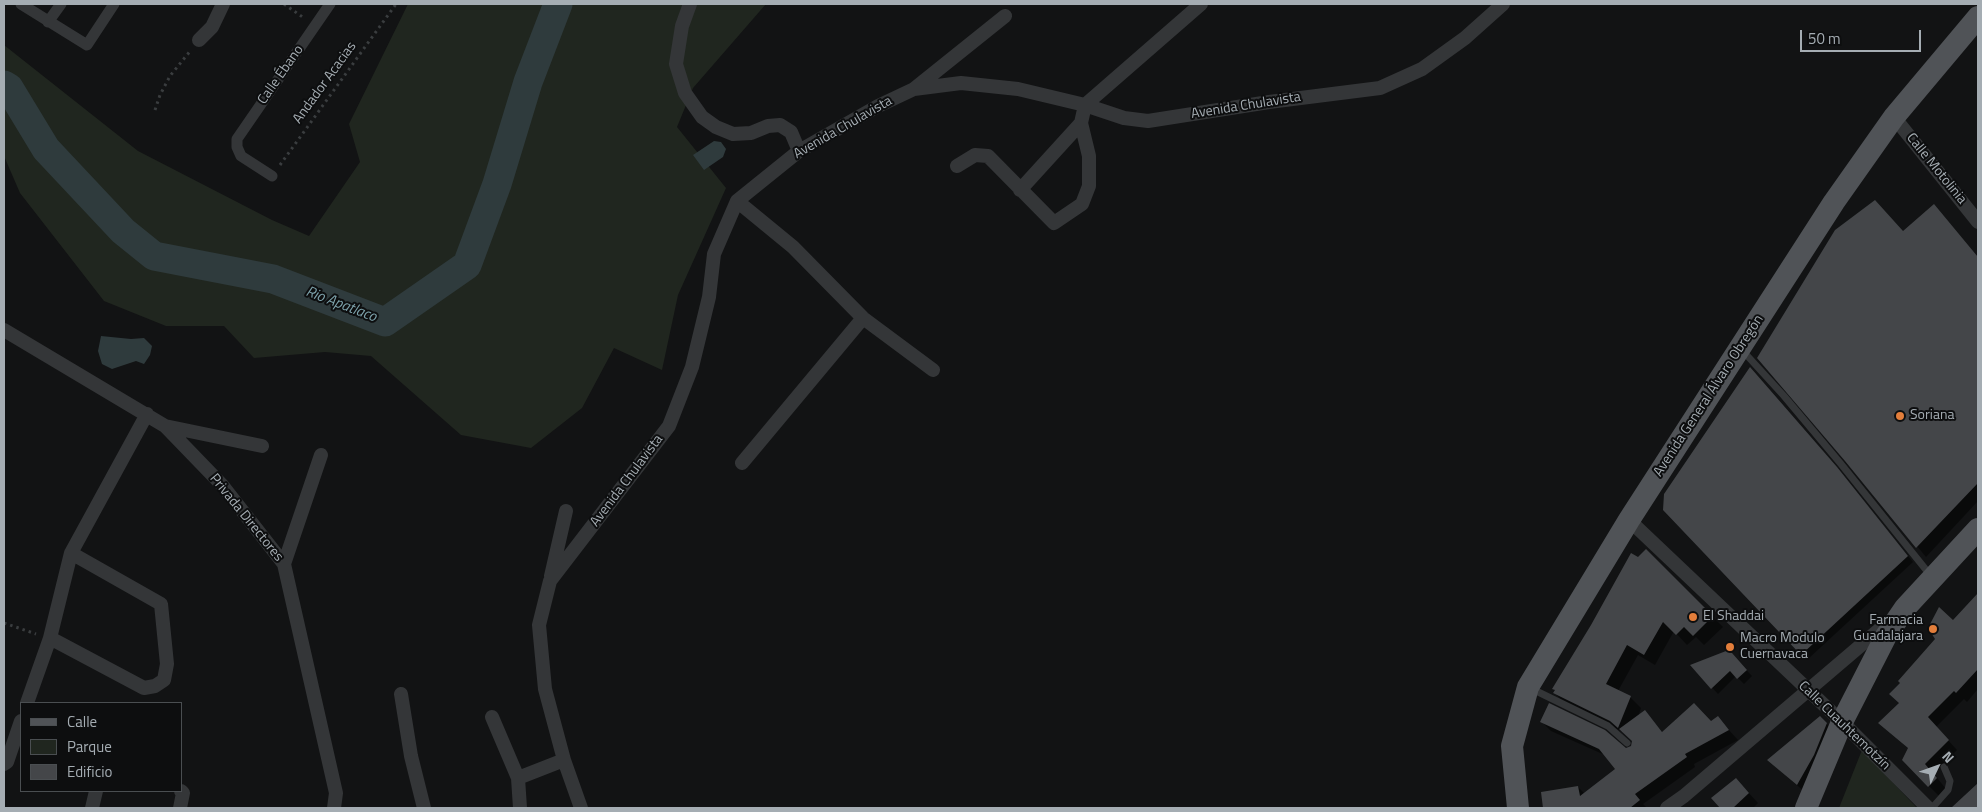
<!DOCTYPE html>
<html>
<head>
<meta charset="utf-8">
<style>
	body { margin:0 }
	#map { position:relative; width:1982px; height:812px; overflow:hidden; background:#121314; font-family:"Titillium Web",sans-serif }
	canvas { display:block }
	.frame { position:absolute; inset:0; border:5px solid #a5adb3; pointer-events:none }
	.legend { position:absolute; left:20px; top:702px; width:162px; height:90px; box-sizing:border-box; background:#0d0e0f; border:1px solid #4a4e51; margin:0; padding:6px 9px; list-style:none; font-size:15px; color:#a5adb3 }
	.legend li { display:flex; align-items:center; gap:10px; height:25px }
	.legend b { width:25px; border:1px solid #4a4e51 }
	.north { position:absolute; left:1912px; top:742px; width:50px; height:50px; -webkit-text-stroke:4px #0d0e0f; paint-order:stroke; rotate:48deg; font-size:14px; font-weight:700; line-height:20px; text-align:center; color:#a5adb3 }
	.north::after { content:''; display:block; margin:auto; width:18px; height:22px; background:#a5adb3; clip-path:polygon(50% 0,100% 100%,50% 72%,0 100%) }
	.scale { position:absolute; left:1800px; top:30px; width:121px; height:22px; box-sizing:border-box; border:2px solid #a5adb3; border-top:0; padding-left:6px; font-size:15px; line-height:18px; white-space:nowrap; color:#a5adb3; -webkit-text-stroke:4px #0d0e0f; paint-order:stroke }
</style>
</head>
<body>
<div id="map">
<canvas width="1982" height="812"></canvas>
<div class="frame"></div>
<ul class="legend">
<li><b style="height:6px;background:#505357"></b>Calle</li>
<li><b style="height:14px;background:#20261f"></b>Parque</li>
<li><b style="height:14px;background:#444649"></b>Edificio</li>
</ul>
<div class="north">N</div>
<div class="scale">50 m</div>
</div>
<script>
const g = document.querySelector('canvas').getContext('2d');
g.lineJoin = 'round';
function fillPath(path, color) { g.fillStyle = color; g.fill(path, 'evenodd'); }
const shape = rows => new Path2D(rows.map(r => 'M' + r).join(''));
function strokePath(path, color, width, dash) { g.strokeStyle = color; g.lineWidth = width; g.lineCap = dash ? 'butt' : 'round'; g.setLineDash(dash || []); g.stroke(path); }
function write(font, color, halo, rows, align = 'center') {
  g.font = font + ' "Titillium Web",sans-serif'; g.lineWidth = 4; g.setLineDash([]); g.textBaseline = 'middle'; g.strokeStyle = halo; g.fillStyle = color; for (const [text, x, y, turn = 0] of rows) {
    g.save(); g.translate(x, y); g.rotate((+turn || 0) * Math.PI / 180); g.textAlign = isNaN(turn) ? turn : align; if (halo) g.strokeText(text, 0, 0); g.fillText(text, 0, 0); g.restore();
  }
}
fillPath(shape([
	[408,4,766,4,693,88,677,127,726,188,678,295,662,370,614,348,582,408,531,448,461,435,371,356,325,352,254,358,224,326,166,326,104,301,20,193,4,156,4,45,138,151,272,220,309,236,360,162,349,124],
	[1862,750,1917,808,1839,808]
]), '#20261f');
fillPath(shape([
	[714,141,721,142,726,149,723,157,704,170,693,155],
	[101,336,131,339,144,338,152,346,150,355,144,364,136,361,112,369,102,364,98,351]
]), '#2f3b3d');
fillPath(shape([
	[1943,215,1978,257,1978,501,1926,557,1846,460],
	[1842,475,1913,562,1808,659,1664,510],
	[1646,550,1723,627,1704,645,1696,637,1687,645,1674,631,1655,665,1638,655,1618,691,1630,697,1641,708,1638,717,1645,712,1663,733,1712,723,1718,718,1738,740,1694,764,1695,767,1643,804,1647,808,1599,808,1587,793,1617,769,1607,756,1551,731,1542,722,1626,750,1632,747,1633,741,1623,732,1565,704,1555,693,1556,691,1553,688,1638,559],
	[1978,595,1978,689,1967,702,1964,699,1936,727,1957,750,1934,774,1946,789,1939,796,1903,760,1909,749,1880,723,1900,703,1953,622],
	[1731,654,1752,676,1744,684,1736,676,1718,694,1692,666],
	[1820,717,1829,726,1806,793,1768,760],
	[1578,787,1587,796,1589,808,1545,808,1542,793],
	[1746,790,1758,803,1753,808,1722,808,1713,798]
]), '#0007');
strokePath(shape([
	[4,85,9,88,46,149,123,231,154,256,273,279,385,322,467,265,497,184,528,82,558,4]
]), '#2f3b3d', 29);
fillPath(shape([
	[1875,200,1903,231,1934,204,1978,257,1978,483,1916,548,1845,461,1757,358,1835,230],
	[1750,367,1837,467,1908,556,1801,655,1663,510,1664,494],
	[1646,549,1713,616,1693,636,1684,627,1676,635,1663,622,1644,655,1627,645,1606,684,1631,696,1618,728,1610,721,1553,693,1555,690,1552,689,1591,625,1631,553,1638,557],
	[1978,593,1978,669,1956,693,1954,691,1928,717,1949,740,1925,764,1937,778,1928,787,1902,760,1908,748,1878,723,1899,703,1889,694,1900,683,1898,681,1935,639,1928,628,1939,607,1953,620],
	[1726,651,1732,653,1747,670,1737,679,1730,671,1711,689,1690,665],
	[1549,703,1605,730,1626,748,1631,746,1632,741,1619,729,1645,710,1662,732,1694,703,1711,721,1718,716,1729,730,1685,754,1687,757,1635,794,1640,800,1630,808,1543,808,1541,792,1578,786,1580,796,1615,769,1599,749,1540,722],
	[1820,716,1827,723,1814,755,1797,785,1767,760],
	[1736,778,1749,793,1733,808,1720,808,1711,798],
	[1978,783,1978,808,1951,808]
]), '#444649');
strokePath(shape([
	[284,4,304,18],
	[155,110,160,95,170,76,191,50],
	[280,165,396,4],
	[4,623,36,634]
]), '#3a3d3f', 3, [2.5, 4]);
strokePath(shape([
	[1742,350,1784,396,1841,464,1931,576],
	[1530,688,1608,726,1627,743],
	[1932,808,1948,790,1950,781,1944,767]
]), '#343638', 7);
strokePath(shape([
	[21,4,87,45,114,4],
	[48,22,61,4],
	[272,176,241,156,237,147,237,139,330,4]
]), '#343638', 11);
strokePath(shape([
	[690,4,682,26,676,64,685,93,702,117,716,127,733,134,751,133,768,126,780,125,791,132,799,151],
	[199,40,212,27,223,4],
	[914,89,1005,16],
	[1894,117,1978,222],
	[957,166,975,155,988,156,1054,223,1082,204,1089,186,1089,156,1081,123],
	[1020,190,1081,123,1085,105,1201,4],
	[737,201,793,247,863,318,933,370],
	[4,330,165,426,222,485,284,564,336,793,334,808],
	[165,426,262,446],
	[742,463,863,318],
	[1629,520,1842,722,1928,808],
	[284,564,321,455],
	[551,576,566,511],
	[50,638,144,688,155,686,164,680,167,664,161,604,71,553],
	[401,694,411,756,424,808],
	[27,703,50,638,71,553,147,414],
	[492,717,518,778,520,808],
	[4,764,7,762,21,721],
	[518,778,564,760],
	[92,808,96,791],
	[180,808,183,793,181,791],
	[581,808,564,760,545,689,539,625,550,581,669,426,692,367,709,297,714,254,737,201,799,151,878,106,914,89,961,83,1018,89,1085,105,1124,118,1148,121,1269,102,1380,88,1422,69,1465,38,1503,4],
	[1667,808,1684,796,1887,623]
]), '#343638', 14);
strokePath(shape([
	[1518,808,1512,746,1528,687,1629,520,1834,202,1894,117,1978,17],
	[1806,808,1842,722,1886,636,1905,608,1978,529]
]), '#505357', 22);
for (const [x, y, r, color] of [
	[1900,416,5,"#e37e3b"],
	[1693,617,5,"#e37e3b"],
	[1933,629,5,"#e37e3b"],
	[1730,647,5,"#e37e3b"]
]) { const dot = new Path2D(); dot.arc(x, y, r, 0, 2 * Math.PI); g.fillStyle = color; g.fill(dot); strokePath(dot, '#0d0e0f', 2); }
write('14px', '#a5adb3', '#0d0e0f', [
	["Calle Ébano",281,75,-55],
	["Andador Acacias",325,83,-54],
	["Avenida Chulavista",1246,106,-9],
	["Avenida Chulavista",843,128,-30],
	["Calle Motolinia",1936,169,51],
	["Avenida General Álvaro Obregón",1709,396,-57],
	["Avenida Chulavista",627,481,-53],
	["Privada Directores",246,518,51],
	["Calle Cuauhtemotzín",1844,726,44]
]);
write('14px', '#a5adb3', '#0d0e0f', [
	["Soriana",1910,416],
	["El Shaddai",1703,617],
	["Farmacia",1923,621,"right"],
	["Guadalajara",1923,637,"right"],
	["Macro Modulo",1740,639],
	["Cuernavaca",1740,655]
], 'left');
write('italic 15px', '#7ea3ac', '#0d0e0f', [
	["Rio Apatlaco",341,305,21]
]);
</script>
</body>
</html>
